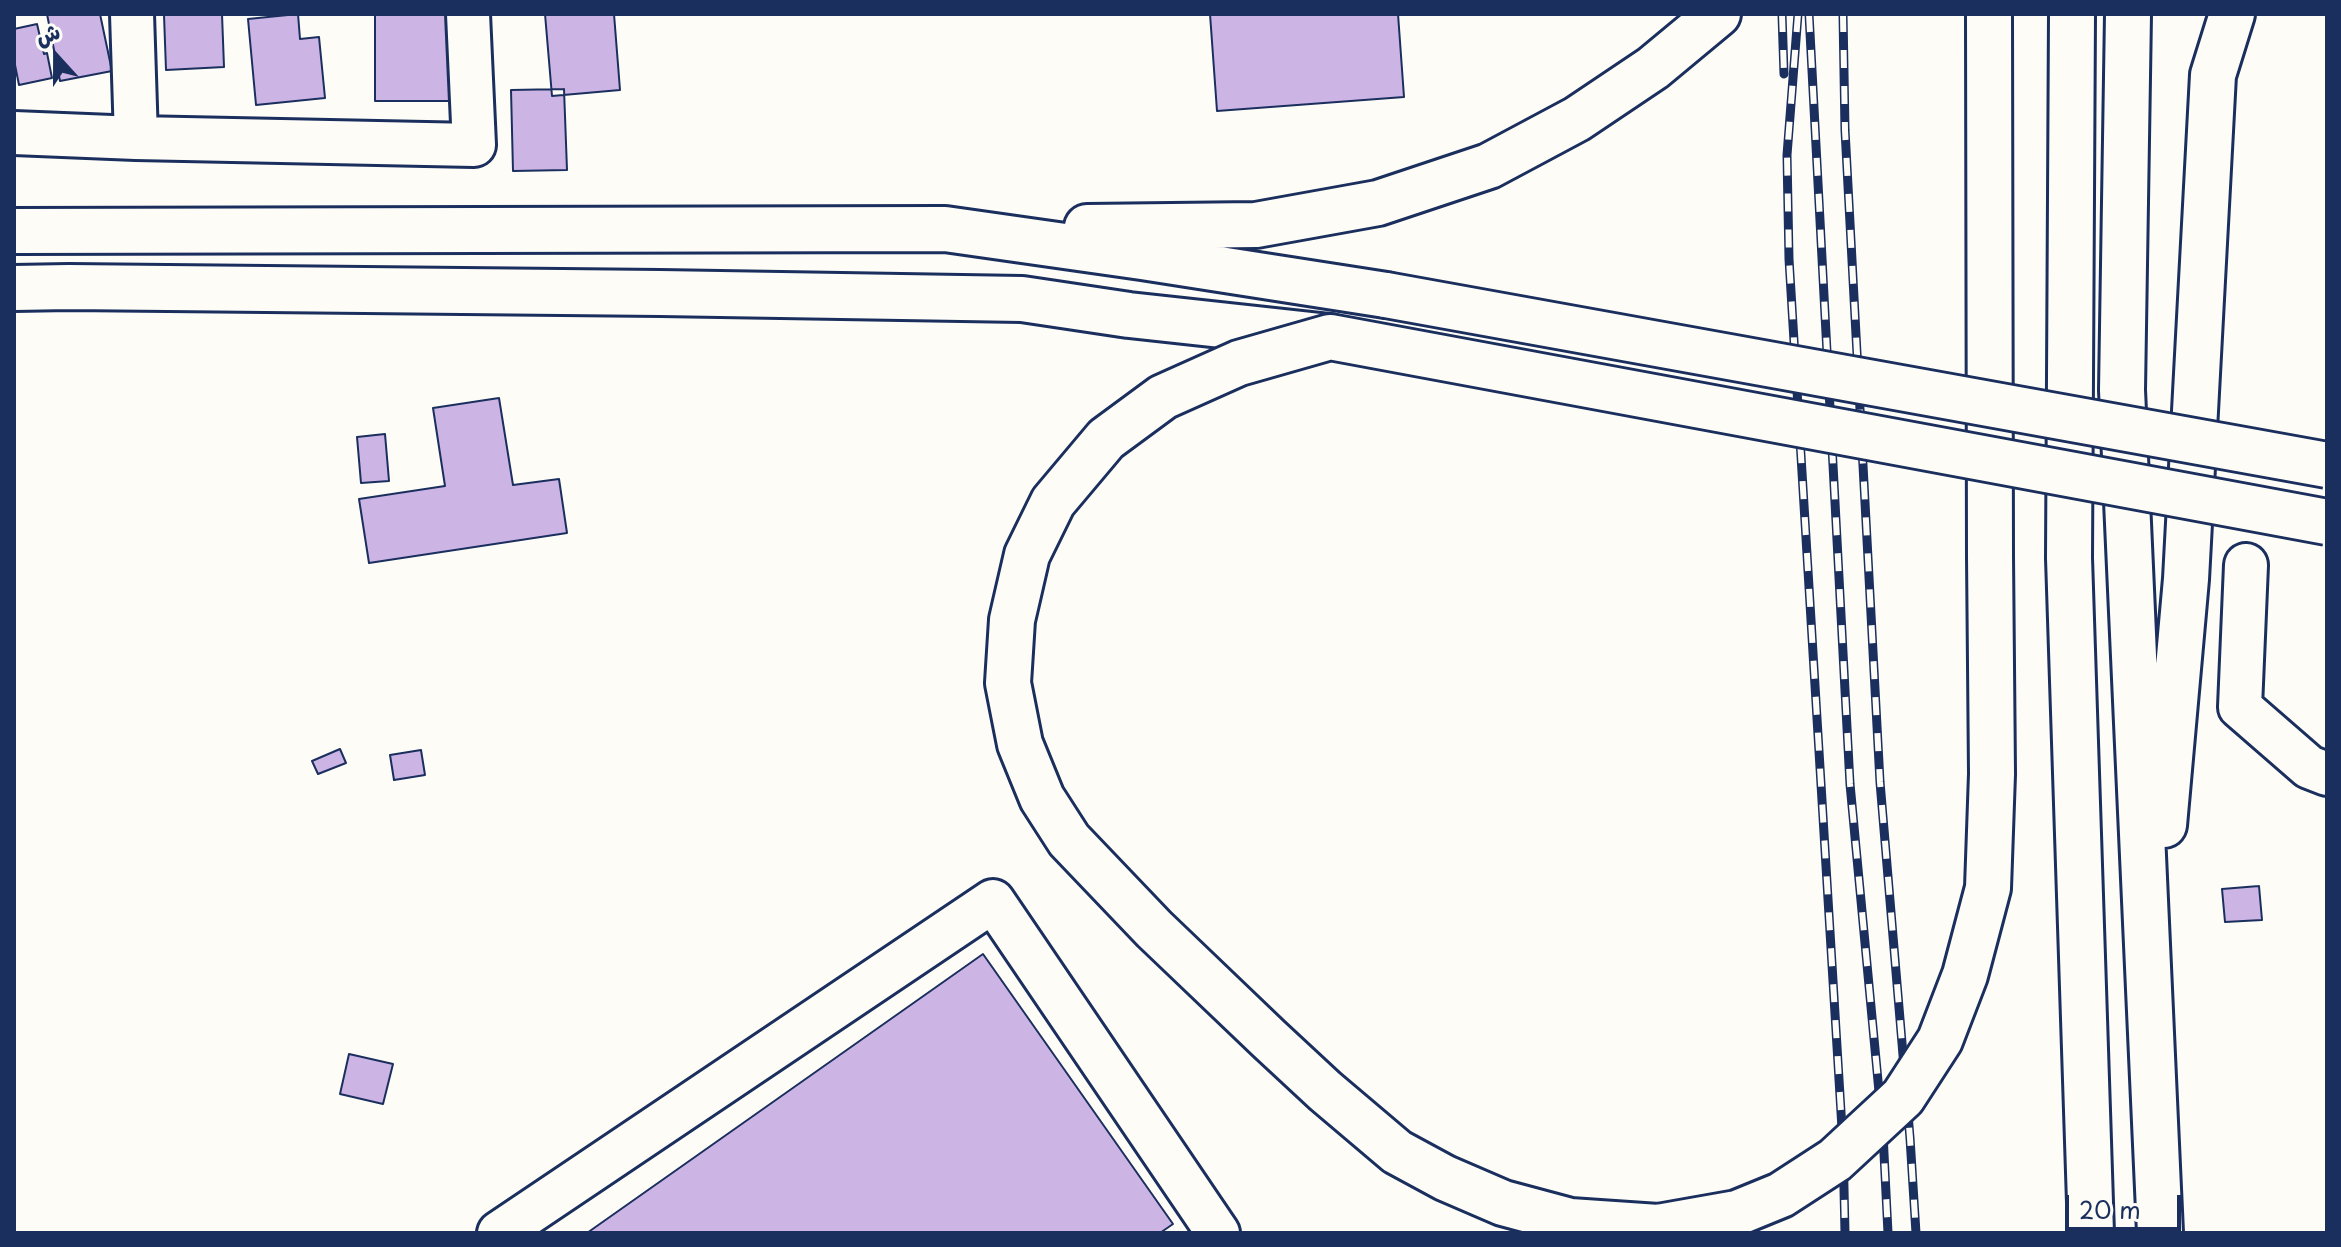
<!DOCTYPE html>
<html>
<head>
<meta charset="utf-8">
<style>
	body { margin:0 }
	#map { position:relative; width:2341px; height:1247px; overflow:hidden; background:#fdfcf7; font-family:"Playpen Sans","Playpen Sans Arabic",sans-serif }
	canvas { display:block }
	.frame { position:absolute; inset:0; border:16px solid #1b2f5e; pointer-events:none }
	.north { position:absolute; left:16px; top:16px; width:80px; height:80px; -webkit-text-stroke:6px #fdfcf7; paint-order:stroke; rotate:339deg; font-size:22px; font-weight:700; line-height:32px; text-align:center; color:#1b2f5e }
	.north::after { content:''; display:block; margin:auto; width:28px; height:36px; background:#1b2f5e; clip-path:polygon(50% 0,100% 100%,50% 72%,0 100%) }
	.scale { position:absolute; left:2065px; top:1195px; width:116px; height:36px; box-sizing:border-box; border:4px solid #1b2f5e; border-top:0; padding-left:10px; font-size:24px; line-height:28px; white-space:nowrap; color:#1b2f5e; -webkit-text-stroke:6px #fdfcf7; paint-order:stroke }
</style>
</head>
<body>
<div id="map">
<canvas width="2341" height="1247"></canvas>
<div class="frame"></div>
<div class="north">ش</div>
<div class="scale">20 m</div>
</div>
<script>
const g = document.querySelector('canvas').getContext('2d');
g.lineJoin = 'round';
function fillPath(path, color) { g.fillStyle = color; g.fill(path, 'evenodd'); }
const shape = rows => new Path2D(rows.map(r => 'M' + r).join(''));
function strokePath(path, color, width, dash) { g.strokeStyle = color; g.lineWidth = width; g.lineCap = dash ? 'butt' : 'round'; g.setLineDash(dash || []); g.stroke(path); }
const building = shape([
	[47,14,100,14,112,71,60,81,47,14],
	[222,14,224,67,166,70,164,15,222,14],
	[298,14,300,39,319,37,325,98,256,105,248,19,298,14],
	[375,14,459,14,459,101,375,101,375,14],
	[545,14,614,14,620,90,552,96,545,14],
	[1210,14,1398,14,1404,97,1217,111,1210,14],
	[37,24,44,54,47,53,52,78,19,85,14,60,14,29,37,24],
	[564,89,567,170,513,171,511,90,564,89],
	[499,398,513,485,559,479,567,533,369,563,359,499,445,486,433,408,499,398],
	[385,434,389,481,361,483,357,437,385,434],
	[340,749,346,763,318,774,312,761,340,749],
	[421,750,425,775,394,780,390,755,421,750],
	[2259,886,2262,920,2225,922,2222,889,2259,886],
	[983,954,1173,1224,1160,1233,587,1233,983,954],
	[349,1054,393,1064,383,1104,340,1094,349,1054]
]);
fillPath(building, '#ccb5e5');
strokePath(building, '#1b2f5e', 2);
const minor = shape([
	[132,14,136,138],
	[14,133,136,138,474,145,468,14],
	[2246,565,2240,707,2309,767,2327,774],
	[499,1233,993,901,1218,1233]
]);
const highway = shape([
	[1989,14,1990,556],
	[2072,14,2069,558,2091,1233],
	[2128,14,2122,390,2160,1233],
	[1087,227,1256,225,1378,203,1489,166,1577,119,1653,68,1718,14],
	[14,231,945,229,1142,257,1386,295],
	[14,288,69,287,660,293,1022,299,1129,315,1330,337],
	[2164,825,2186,579,2213,75,2232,14]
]);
strokePath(minor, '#1b2f5e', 48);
strokePath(highway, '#1b2f5e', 50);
strokePath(minor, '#fdfcf7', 42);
strokePath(highway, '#fdfcf7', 44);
const rail = shape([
	[1782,14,1784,74],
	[1798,14,1787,155,1789,259,1843,1145,1845,1233],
	[1809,14,1850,784,1883,1134,1888,1233],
	[1843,14,1845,130,1880,782,1910,1138,1916,1233]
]);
strokePath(rail, '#1b2f5e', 9);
strokePath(rail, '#fdfcf7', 6, [18]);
const highwayBridge = shape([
	[1386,295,2327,465],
	[1990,556,1992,774,1988,888,1965,975,1940,1040,1903,1097,1835,1160,1781,1195,1737,1213,1658,1227,1570,1221,1503,1203,1445,1178,1397,1152,1325,1091,1269,1039,1154,929,1069,840,1042,798,1020,744,1008,683,1012,620,1027,555,1053,502,1106,439,1163,397,1239,363,1330,337,2327,522]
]);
strokePath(highwayBridge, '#1b2f5e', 50, []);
strokePath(highwayBridge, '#fdfcf7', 44);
</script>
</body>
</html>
